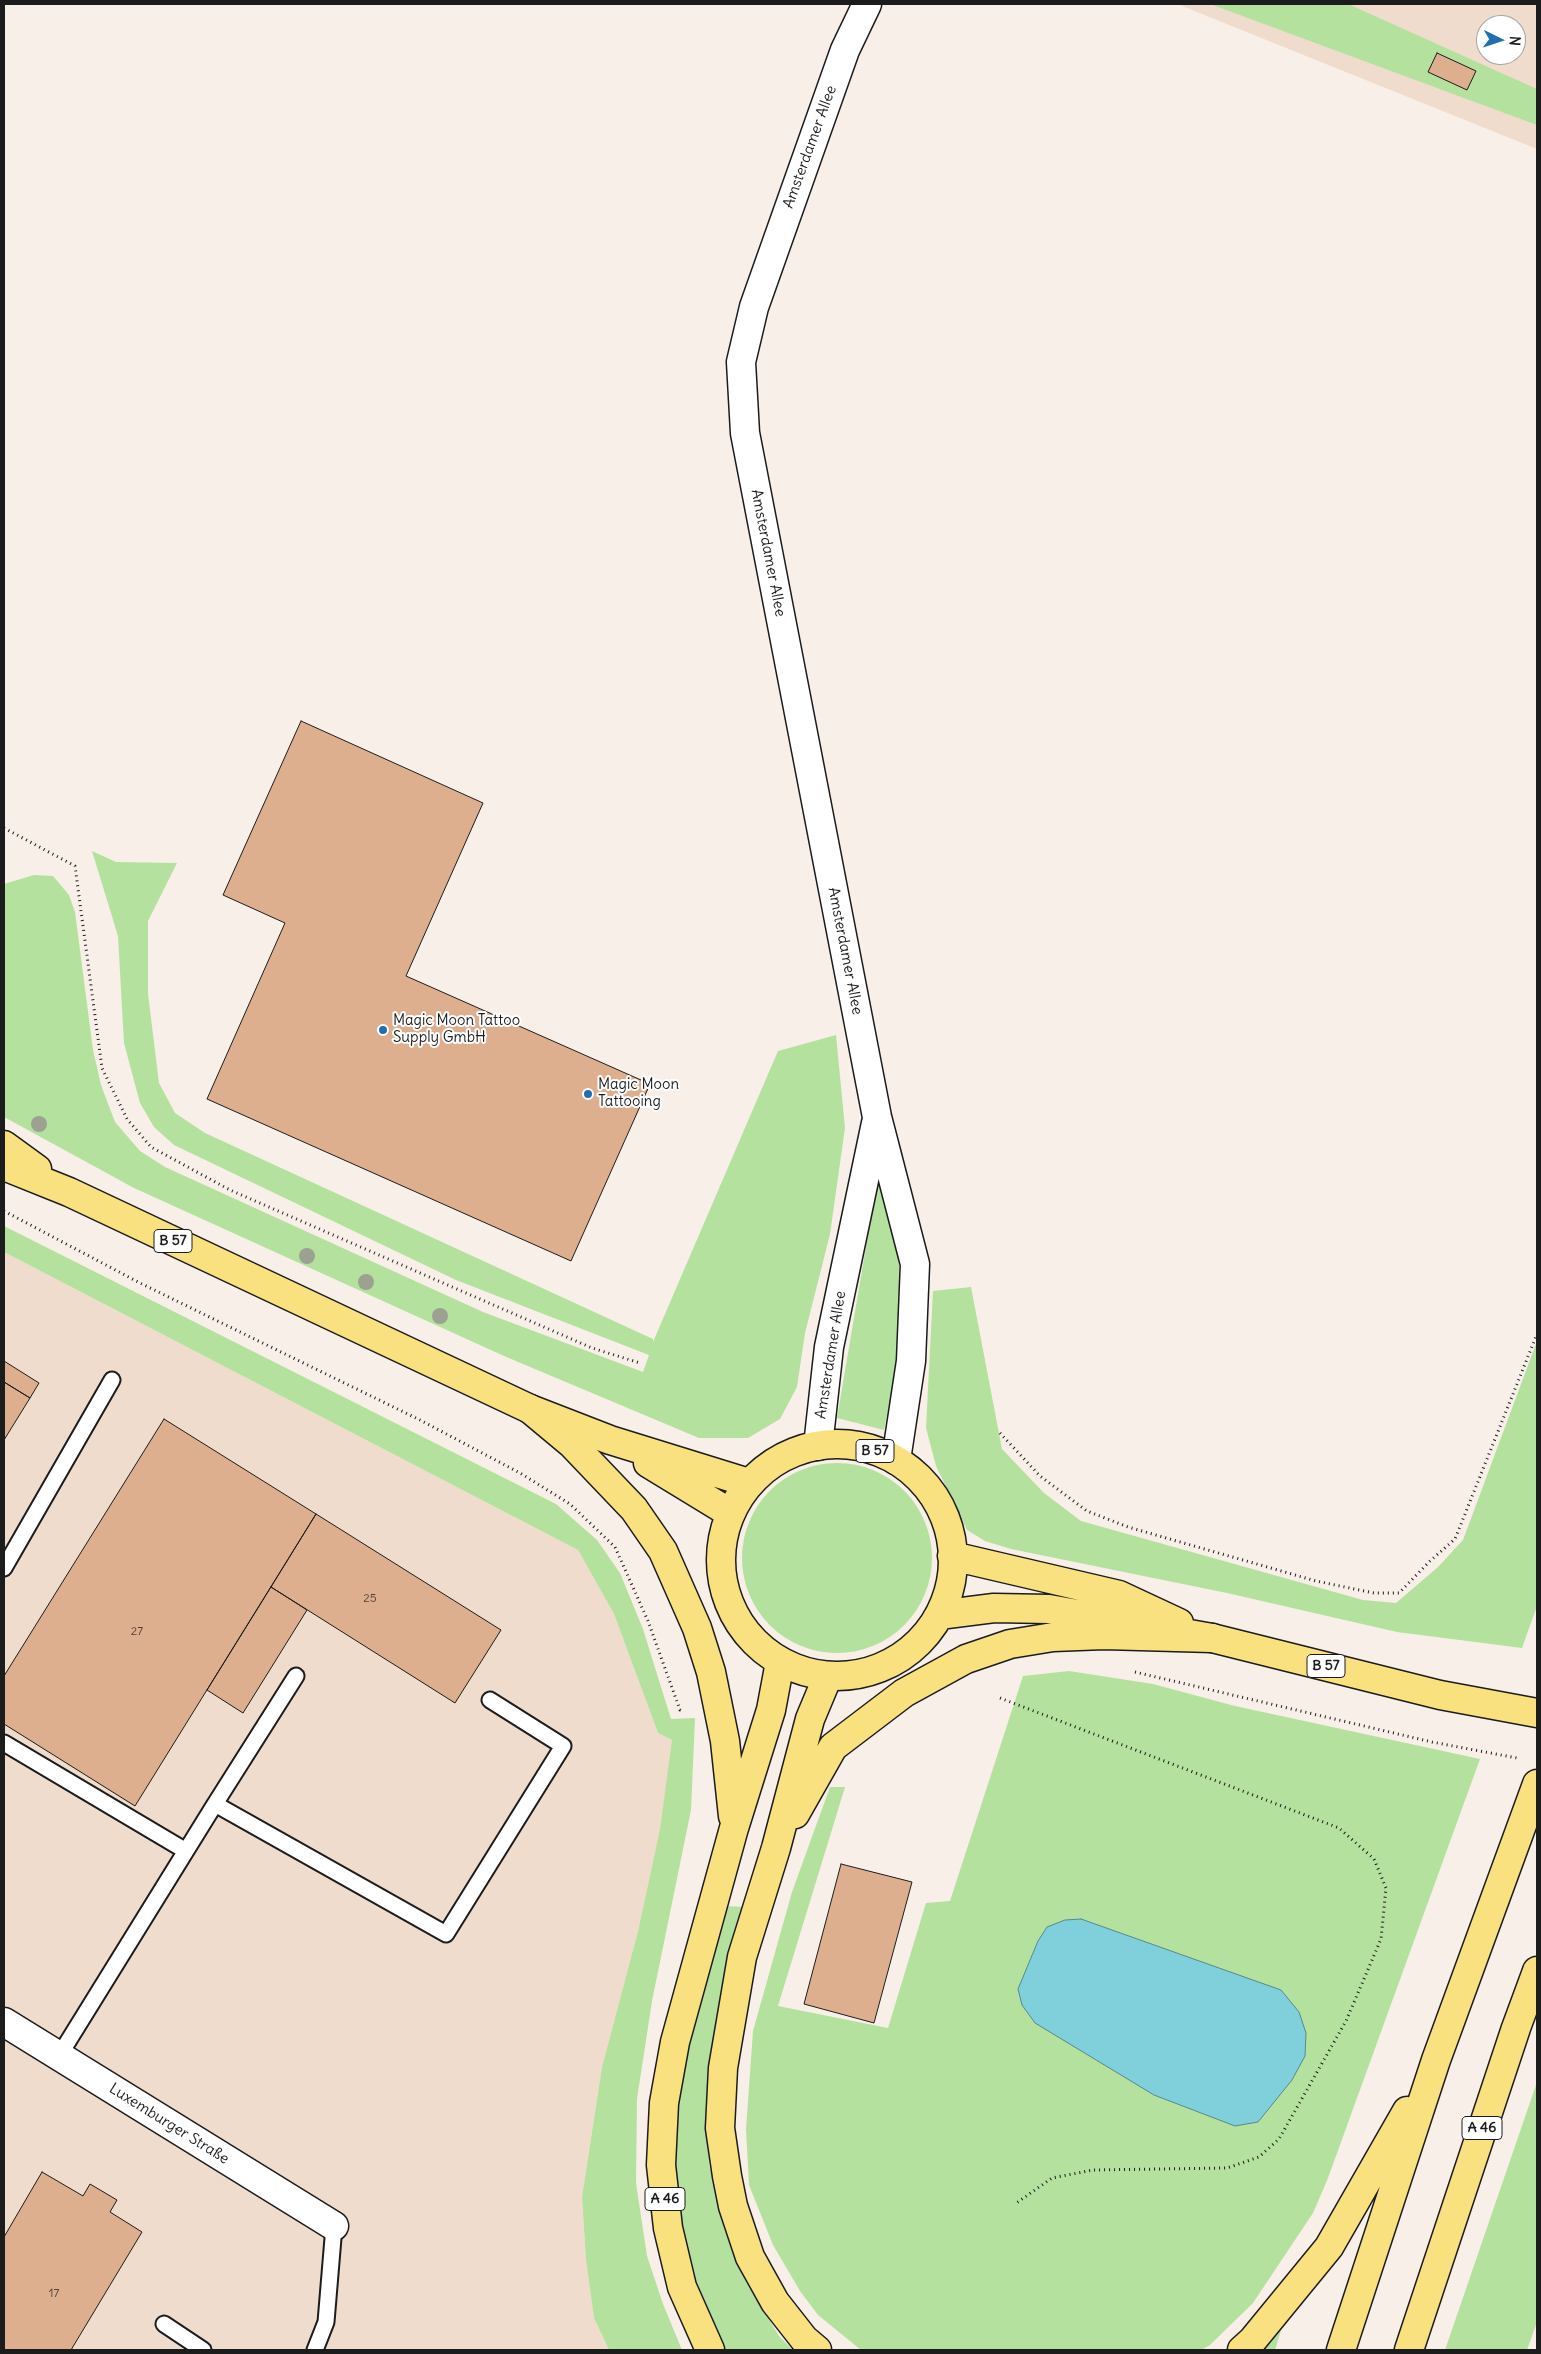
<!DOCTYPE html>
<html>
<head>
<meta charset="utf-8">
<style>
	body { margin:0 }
	#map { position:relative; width:1541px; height:2354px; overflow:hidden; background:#f8efe8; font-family:Delius,sans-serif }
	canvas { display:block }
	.frame { position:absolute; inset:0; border:5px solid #1c1c1c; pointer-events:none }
	.north { position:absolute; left:1476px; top:15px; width:50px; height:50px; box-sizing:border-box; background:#fff; border:1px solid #a4a4a4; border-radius:50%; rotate:94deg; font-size:14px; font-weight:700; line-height:20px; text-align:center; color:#1c1c1c }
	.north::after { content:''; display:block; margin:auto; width:18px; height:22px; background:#1f6fb2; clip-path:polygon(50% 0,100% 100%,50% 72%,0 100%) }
</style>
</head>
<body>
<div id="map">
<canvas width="1541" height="2354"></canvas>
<div class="frame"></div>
<div class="north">N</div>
</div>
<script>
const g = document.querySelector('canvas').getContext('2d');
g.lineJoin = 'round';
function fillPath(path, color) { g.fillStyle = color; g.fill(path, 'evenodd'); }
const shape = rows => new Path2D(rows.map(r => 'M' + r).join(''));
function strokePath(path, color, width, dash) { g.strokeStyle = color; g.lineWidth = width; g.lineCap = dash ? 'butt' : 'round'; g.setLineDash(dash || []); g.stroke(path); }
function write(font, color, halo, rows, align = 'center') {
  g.font = font + ' Delius,sans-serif'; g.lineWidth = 4; g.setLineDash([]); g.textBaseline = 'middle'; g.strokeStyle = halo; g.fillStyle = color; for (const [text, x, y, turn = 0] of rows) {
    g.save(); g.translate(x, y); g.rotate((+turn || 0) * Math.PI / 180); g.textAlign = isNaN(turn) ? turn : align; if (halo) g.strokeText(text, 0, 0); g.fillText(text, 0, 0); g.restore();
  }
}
fillPath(shape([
	[1177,4,1537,4,1537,149],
	[1486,25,1516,25,1516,55,1486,55],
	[4,1252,578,1550,614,1614,658,1733,673,1740,660,1829,638,1931,602,2067,582,2197,586,2260,594,2318,609,2350,4,2350]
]), '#f0dccd');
fillPath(shape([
	[1210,4,1348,4,1537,89,1537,125],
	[92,851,116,862,177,863,148,921,148,994,159,1083,175,1113,205,1133,653,1339,653,1342,778,1051,836,1035,845,1128,830,1234,805,1333,797,1387,780,1419,748,1438,699,1438,504,1356,134,1188,4,1117,4,884,34,875,53,876,69,895,75,912,93,1050,101,1085,115,1122,140,1151,165,1167,483,1312,643,1372,649,1355,456,1280,174,1145,154,1127,140,1103,124,1043,118,936],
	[878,1176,890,1204,899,1265,898,1360,884,1430,837,1418],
	[4,1226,556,1504,597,1540,620,1573,643,1629,671,1719,695,1718,691,1810,652,2001,637,2099,636,2183,647,2256,663,2304,682,2350,609,2350,594,2318,586,2260,582,2197,602,2067,638,1931,660,1829,672,1740,658,1733,614,1614,578,1550,4,1252],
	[971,1287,1002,1449,1044,1493,1081,1521,1363,1600,1396,1603,1438,1567,1463,1540,1537,1341,1537,1606,1522,1648,1397,1632,1227,1593,1011,1549,985,1541,967,1530,936,1466,926,1428,933,1291],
	'742 1558a95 95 0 1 1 190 0a95 95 0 1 1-190 0Z',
	[1069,1671,1153,1684,1235,1706,1480,1759,1328,2178,1313,2213,1253,2303,1210,2345,1201,2350,861,2350,818,2315,800,2291,773,2245,749,2185,746,2129,753,2031,792,1892,830,1787,845,1787,778,2006,888,2028,926,1903,950,1901,1023,1676],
	[723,1906,746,1907,719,2004,707,2092,709,2164,724,2228,747,2284,779,2336,793,2350,724,2350,704,2309,686,2252,672,2183,678,2076],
	[1537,2082,1537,2322,1527,2350,1445,2350],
	[1284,2321,1275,2350,1260,2350]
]), '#b4e19e');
const water = shape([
	[1081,1919,1281,1990,1299,2012,1306,2033,1305,2056,1292,2080,1258,2122,1235,2126,1154,2095,1035,2023,1022,2005,1018,1989,1038,1941,1047,1927,1065,1920,1081,1919]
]);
fillPath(water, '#80d0db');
strokePath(water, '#58888f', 1);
const building = shape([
	[1437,53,1476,71,1467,90,1428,72,1437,53],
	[301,721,483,803,406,976,650,1084,571,1261,207,1099,285,923,223,895,301,721],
	[4,1361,39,1383,30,1398,4,1382,4,1361],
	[4,1382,30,1398,4,1440,4,1382],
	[164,1419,316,1514,135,1806,4,1724,4,1676,164,1419],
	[316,1514,501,1630,455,1703,271,1587,316,1514],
	[271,1587,307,1610,243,1713,207,1690,271,1587],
	[841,1864,912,1882,874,2023,804,2004,841,1864],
	[42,2172,83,2196,90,2184,117,2200,110,2212,142,2232,71,2350,4,2350,4,2237,42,2172]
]);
fillPath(building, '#ddaf8e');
strokePath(building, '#1c1c1c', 1);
const service = shape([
	[4,1568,112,1380],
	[4,1743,186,1851],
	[215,1804,296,1676],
	[59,2056,215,1804,446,1934,563,1746,490,1700],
	[164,2324,203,2350],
	[315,2350,326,2322,334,2226]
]);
const minor = shape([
	[867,4,845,50,754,307,741,362,745,433,877,1117,915,1264,911,1361,896,1460],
	[818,1446,829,1347,876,1123],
	[4,2022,334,2226]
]);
const primary = shape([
	[4,1145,37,1169],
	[4,1166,69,1192,530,1409,610,1440,749,1483],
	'721 1560a116 116 0 1 1 232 0a116 116 0 1 1-232 0Z',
	[648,1463,730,1513],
	[952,1556,1119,1595,1179,1623],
	[939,1615,994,1608,1049,1609,1212,1638,1440,1695,1537,1713]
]);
const motorway = shape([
	[530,1409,572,1444,634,1509,663,1551,697,1628,711,1672,725,1741,733,1816],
	[795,1814,833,1747,904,1693,966,1659,1010,1644,1053,1637,1104,1635,1212,1638],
	[710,2350,682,2287,668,2228,661,2165,664,2103,675,2042,734,1828,771,1710,780,1662],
	[817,2350,804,2339,775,2302,750,2257,733,2206,727,2176,720,2128,723,2068,742,1957,776,1848,810,1719,828,1676],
	[1242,2350,1252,2341,1329,2247,1407,2111],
	[1341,2350,1436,2060,1537,1784],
	[1409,2350,1516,2028,1537,1971]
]);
strokePath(service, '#1c1c1c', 19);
strokePath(minor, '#1c1c1c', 31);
strokePath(primary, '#1c1c1c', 31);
strokePath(motorway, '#1c1c1c', 31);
strokePath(shape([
	[4,828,75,866,102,1068,127,1119,151,1147,230,1190,592,1348,640,1363],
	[4,1211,140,1283,420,1420,520,1473,570,1504,615,1547,648,1621,680,1710,684,1710],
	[1000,1433,1040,1476,1087,1511,1128,1527,1316,1581,1374,1593,1399,1593,1430,1561,1455,1539,1537,1334],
	[1135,1672,1432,1742,1517,1758],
	[1000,1698,1339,1828,1374,1859,1386,1888,1381,1939,1346,2021,1279,2139,1259,2157,1227,2168,1093,2170,1052,2178,1015,2204]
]), '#1c1c1c', 3, [1, 4]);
strokePath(service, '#fff', 15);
strokePath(minor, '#fff', 28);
strokePath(primary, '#fae180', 28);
strokePath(motorway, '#fae180', 28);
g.fillStyle = '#9ca191';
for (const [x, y] of [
	[39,1124],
	[307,1256],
	[366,1282],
	[440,1316]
]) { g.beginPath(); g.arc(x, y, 8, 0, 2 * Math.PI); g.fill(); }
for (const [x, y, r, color] of [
	[383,1030,5,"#1f6fb2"],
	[588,1094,5,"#1f6fb2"]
]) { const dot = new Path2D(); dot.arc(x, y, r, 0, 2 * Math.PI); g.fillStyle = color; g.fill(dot); strokePath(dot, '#fff', 2); }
write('12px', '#4c4138', null, [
	["25",370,1599],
	["27",137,1632],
	["17",54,2294]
]);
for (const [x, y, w] of [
	[173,1241,38],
	[875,1451,38],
	[1326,1666,38],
	[1482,2128,40],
	[665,2199,40]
]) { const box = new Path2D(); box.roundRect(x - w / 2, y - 11.5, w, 23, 4); g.fillStyle = '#fff'; g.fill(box); strokePath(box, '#1c1c1c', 1); }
write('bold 14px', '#1c1c1c', null, [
	["B 57",173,1241],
	["B 57",875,1451],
	["B 57",1326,1666],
	["A 46",1482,2128],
	["A 46",665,2199]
]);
write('15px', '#1c1c1c', '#fff', [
	["Amsterdamer Allee",810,147,-70],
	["Amsterdamer Allee",768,553,79],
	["Amsterdamer Allee",845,951,79],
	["Amsterdamer Allee",831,1355,-81],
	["Luxemburger Straße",169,2124,32]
]);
write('15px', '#1c1c1c', '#fff', [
	["Magic Moon Tattoo",393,1021],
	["Supply GmbH",393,1038],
	["Magic Moon",598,1085],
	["Tattooing",598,1102]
], 'left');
</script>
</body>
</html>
